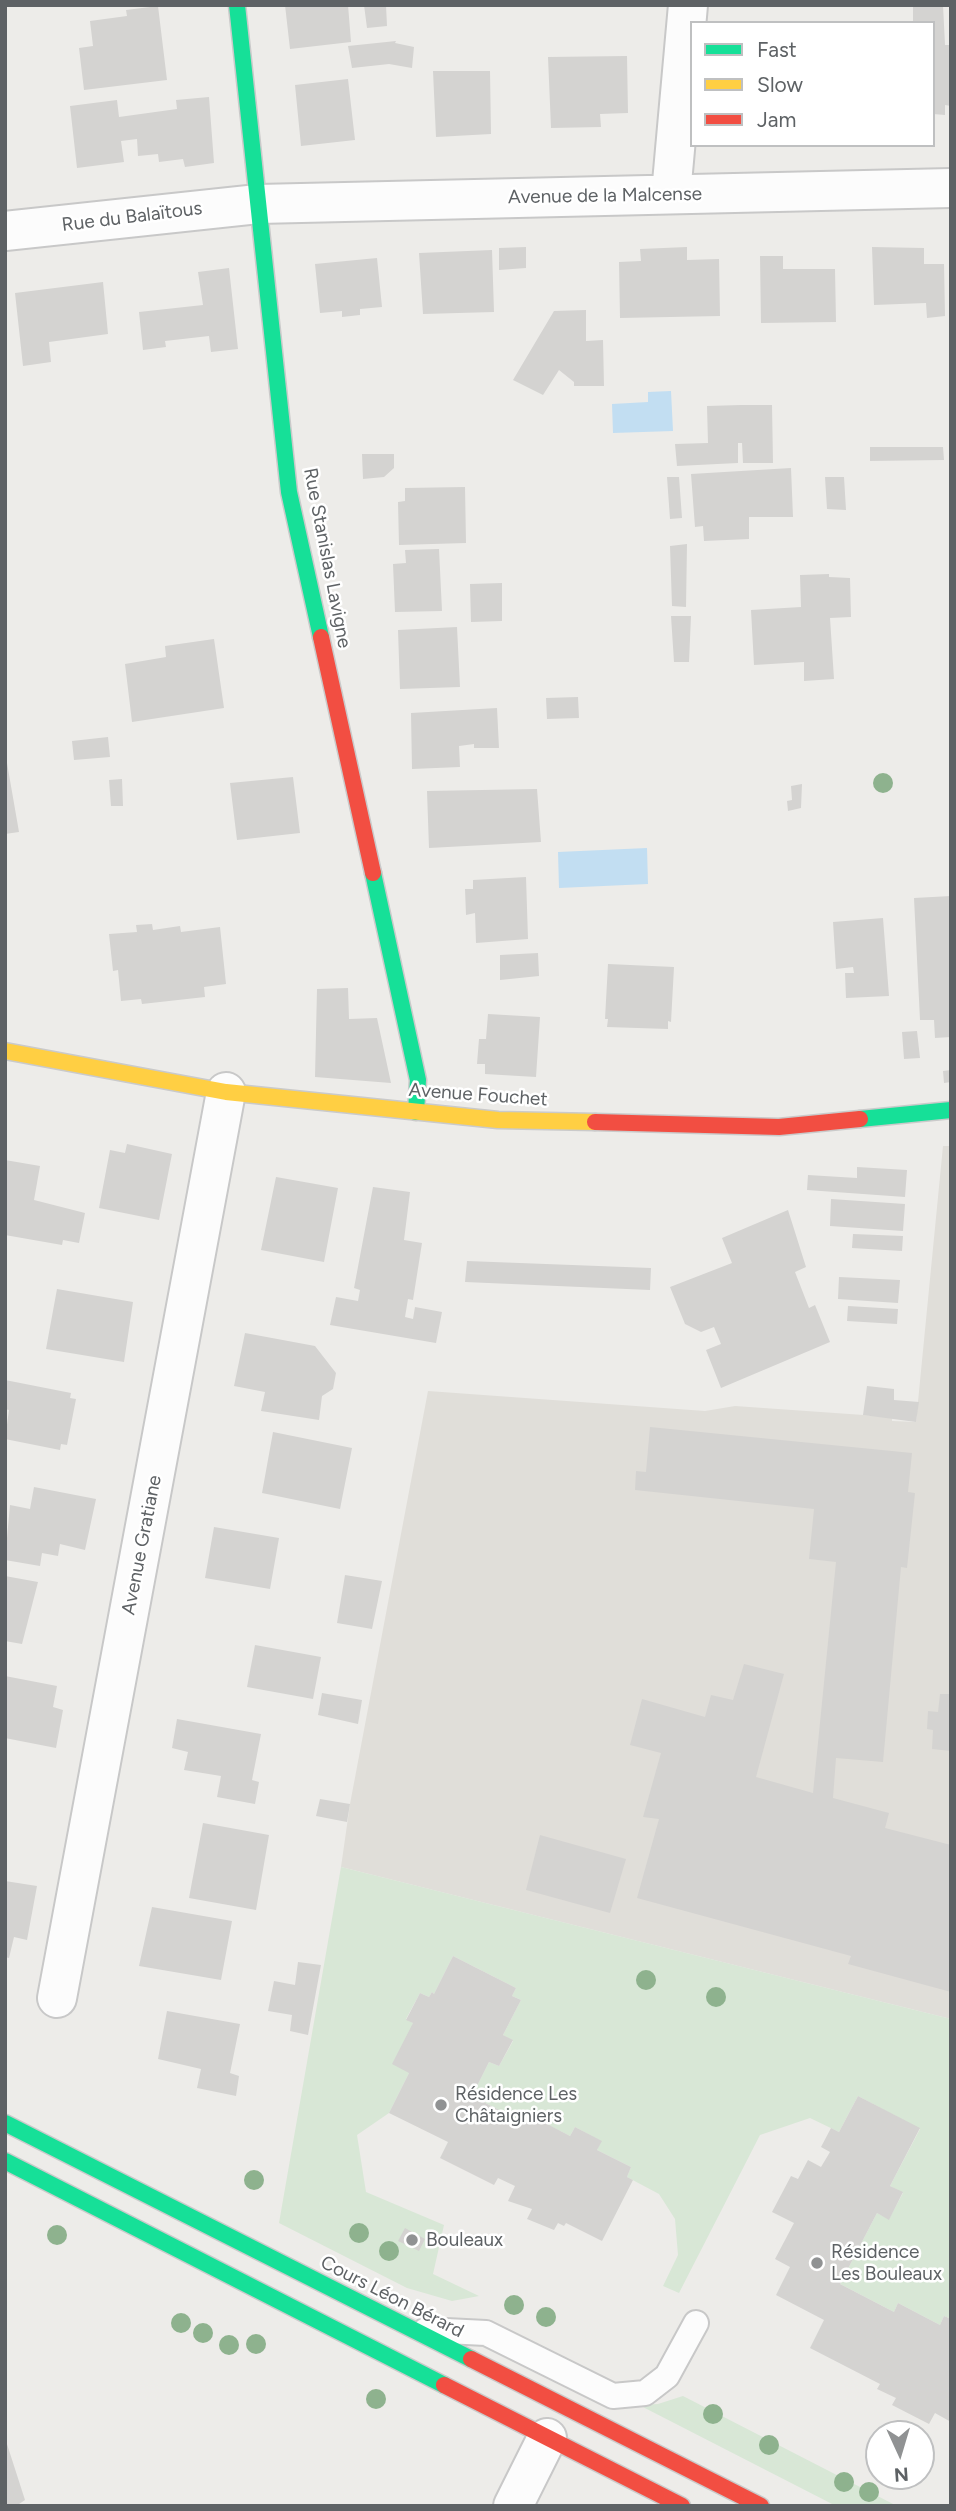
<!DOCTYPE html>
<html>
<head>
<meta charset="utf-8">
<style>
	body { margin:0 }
	#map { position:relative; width:956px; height:2511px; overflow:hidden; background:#edece9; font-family:Figtree,sans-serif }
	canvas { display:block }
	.frame { position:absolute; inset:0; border:7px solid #5e6265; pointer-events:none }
	.legend { position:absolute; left:690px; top:21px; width:245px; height:126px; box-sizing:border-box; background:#fff; border:2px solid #bfc0c1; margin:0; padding:9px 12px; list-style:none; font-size:21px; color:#5e6265 }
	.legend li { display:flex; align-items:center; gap:14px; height:35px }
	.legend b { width:35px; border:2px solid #bfc0c1 }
	.north { position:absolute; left:865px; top:2420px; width:70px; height:70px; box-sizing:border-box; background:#fff; border:2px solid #bfc0c1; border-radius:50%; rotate:176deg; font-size:19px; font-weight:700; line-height:28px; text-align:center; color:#5e6265 }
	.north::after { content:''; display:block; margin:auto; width:24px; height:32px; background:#909293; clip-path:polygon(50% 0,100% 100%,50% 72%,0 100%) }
</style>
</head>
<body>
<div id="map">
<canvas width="956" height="2511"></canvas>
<div class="frame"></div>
<ul class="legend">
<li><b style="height:9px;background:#16e098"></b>Fast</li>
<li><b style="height:9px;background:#ffcf43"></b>Slow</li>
<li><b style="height:9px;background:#f24e42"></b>Jam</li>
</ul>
<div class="north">N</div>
</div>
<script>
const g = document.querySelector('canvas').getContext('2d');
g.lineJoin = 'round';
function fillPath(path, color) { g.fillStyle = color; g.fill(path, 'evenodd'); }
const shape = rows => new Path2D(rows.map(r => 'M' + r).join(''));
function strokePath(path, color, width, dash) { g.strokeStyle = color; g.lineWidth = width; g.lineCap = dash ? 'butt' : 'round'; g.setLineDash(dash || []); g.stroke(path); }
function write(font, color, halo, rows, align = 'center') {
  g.font = font + ' Figtree,sans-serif'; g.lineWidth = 5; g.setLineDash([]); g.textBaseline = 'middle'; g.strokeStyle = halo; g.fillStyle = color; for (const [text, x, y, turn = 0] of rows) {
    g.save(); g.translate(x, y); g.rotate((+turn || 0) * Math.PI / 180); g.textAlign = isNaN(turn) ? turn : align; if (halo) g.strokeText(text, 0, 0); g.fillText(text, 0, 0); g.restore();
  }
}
fillPath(shape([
	[943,1146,951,1146,951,2019,341,1867,350,1804,428,1391,705,1411,735,1406,892,1417,892,1421,916,1422]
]), '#e0ded9');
fillPath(shape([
	[341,1867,951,2019,951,2319,944,2316,940,2325,898,2303,894,2312,840,2284,877,2213,889,2219,903,2193,890,2186,920,2129,858,2096,839,2132,810,2118,760,2135,679,2293,663,2286,678,2255,675,2219,659,2194,627,2177,631,2167,597,2150,601,2141,575,2127,570,2136,530,2116,526,2124,472,2096,489,2062,499,2066,513,2041,503,2035,521,2000,512,1996,516,1988,453,1956,434,1994,432,1992,429,1997,420,1993,406,2019,413,2023,409,2073,389,2113,357,2135,366,2192,444,2225,433,2274,479,2296,452,2301,407,2288,279,2223],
	[683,2396,897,2506,836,2506,639,2405,658,2404]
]), '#d8e7d6');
fillPath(shape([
	[671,391,673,431,613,433,612,404,648,402,648,392],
	[647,848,648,884,559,888,558,852]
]), '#c2def2');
fillPath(shape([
	[285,5,348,5,351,42,290,49],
	[364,5,386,5,387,26,367,28],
	[913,5,943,5,945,45,951,45,951,106,945,105,945,115,933,114,933,23,913,23],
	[158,6,167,80,84,90,79,48,93,46,90,21,127,16,126,10],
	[396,41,395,43,414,47,412,68,389,64,352,68,348,46],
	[627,56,628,113,600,114,601,127,551,128,548,57],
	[433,71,490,71,491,134,436,137],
	[348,79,355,140,301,146,295,85],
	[209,97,214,163,185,167,183,159,159,162,158,154,138,156,137,139,121,141,124,162,77,168,70,106,117,100,119,117,177,109,176,100],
	[526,247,526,268,499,270,499,248],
	[687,247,687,260,719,259,720,316,620,318,619,262,641,261,640,249],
	[872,247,924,248,924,264,944,264,945,316,927,318,926,303,874,305],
	[492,250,494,312,423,314,419,253],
	[760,256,783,256,783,269,835,269,836,322,761,323],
	[377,258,382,307,360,309,360,315,342,317,342,311,320,313,315,264],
	[229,268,238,349,211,352,209,336,165,341,166,347,143,350,139,312,203,305,198,272],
	[103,282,108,334,49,342,51,362,23,366,15,293],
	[586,310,586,341,603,340,604,386,574,386,574,382,559,370,543,395,513,380,554,311],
	[741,405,772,405,773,463,743,463,742,443,738,443,738,463,677,466,675,444,708,443,707,406],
	[870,447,943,447,944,460,870,461],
	[362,454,394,454,394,468,384,477,363,479],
	[791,468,793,517,749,517,749,539,704,541,703,526,695,527,691,474],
	[667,477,679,477,682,518,670,519],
	[825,477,844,477,846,510,827,509],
	[465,487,466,543,399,545,398,502,405,501,405,488],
	[687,544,686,607,672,606,670,546],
	[439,549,442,611,395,612,393,564,406,563,405,550],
	[829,574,829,577,850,578,851,617,830,618,834,679,804,681,804,662,754,665,751,610,801,607,800,575],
	[502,583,502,621,471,622,470,584],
	[671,616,691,616,689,662,674,662],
	[457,627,460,687,400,689,398,630],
	[214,639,224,708,132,722,125,664,166,657,165,646],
	[578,697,579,718,547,719,546,698],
	[497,708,499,748,474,748,474,744,459,746,460,767,412,769,411,713],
	[108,737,110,757,74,760,72,741],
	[7,763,19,832,5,834,5,764],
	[293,777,300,833,237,840,230,783],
	[122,779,123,806,111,806,109,780],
	[802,784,801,808,788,811,787,801,792,800,791,786],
	[537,789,541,842,429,848,427,791],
	[526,877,528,939,476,943,475,913,466,915,465,889,473,889,473,880],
	[951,896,951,1037,935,1038,934,1020,920,1020,914,898],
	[883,918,889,996,846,998,845,973,854,973,853,967,836,969,833,922],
	[152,924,153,930,180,926,181,932,220,927,226,984,204,987,205,997,142,1004,141,999,121,1001,118,970,113,971,109,934,137,932,136,925],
	[538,953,539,976,500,980,500,955],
	[608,964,674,967,671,1022,668,1021,668,1029,607,1027,608,1019,605,1019],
	[348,988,349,1019,377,1018,391,1083,315,1077,317,989],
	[488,1014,540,1017,536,1077,485,1074,485,1064,477,1064,479,1039,486,1039],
	[917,1031,920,1058,904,1059,902,1032],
	[951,1070,951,1082,944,1083,943,1071],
	[127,1144,172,1154,159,1220,99,1208,110,1150,125,1153],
	[5,1160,40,1166,34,1200,85,1213,79,1243,63,1240,62,1245,5,1235],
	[857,1167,907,1170,905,1197,807,1190,808,1175,857,1178],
	[276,1177,338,1188,324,1262,261,1250],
	[373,1187,410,1192,404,1240,422,1243,413,1300,408,1299,405,1317,413,1319,415,1307,442,1312,436,1343,330,1325,336,1297,358,1301,360,1290,354,1288],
	[831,1199,905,1204,903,1231,830,1226],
	[788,1210,806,1267,795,1272,809,1308,815,1305,830,1342,721,1388,706,1350,721,1344,714,1327,701,1332,685,1324,670,1287,732,1263,722,1238],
	[853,1234,903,1236,902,1251,852,1248],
	[467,1261,651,1268,650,1290,465,1282],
	[839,1277,900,1280,898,1303,838,1299],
	[57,1289,133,1302,124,1362,46,1349],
	[848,1306,898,1309,897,1324,847,1321],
	[245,1333,315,1346,336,1373,333,1389,322,1396,319,1420,261,1411,265,1392,234,1386],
	[5,1380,71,1393,70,1398,76,1399,67,1445,61,1444,60,1450,5,1439,9,1410,5,1409],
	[867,1386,894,1389,894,1400,919,1402,916,1422,863,1415],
	[650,1427,912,1453,908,1492,915,1493,907,1568,901,1567,883,1762,836,1758,833,1798,889,1813,885,1828,951,1845,951,1992,848,1964,851,1956,637,1898,659,1819,643,1817,661,1753,630,1745,642,1699,705,1717,711,1695,733,1700,744,1664,784,1674,756,1777,813,1793,836,1562,809,1559,814,1509,635,1490,636,1471,646,1472],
	[273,1432,352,1448,340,1509,262,1493],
	[34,1487,96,1499,85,1550,60,1544,58,1556,42,1553,40,1566,5,1560,10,1505,30,1509],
	[214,1527,279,1538,270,1589,205,1578],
	[345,1575,382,1581,372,1629,337,1623],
	[5,1576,38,1582,22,1644,5,1641],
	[255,1645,321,1657,313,1699,247,1687],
	[5,1676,57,1686,53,1707,63,1710,56,1748,5,1738],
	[322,1693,362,1700,358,1724,318,1715],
	[940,1694,951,1694,951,1751,932,1749,933,1730,927,1729,928,1711,938,1712],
	[177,1719,261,1734,252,1780,259,1782,255,1804,217,1797,221,1776,184,1770,188,1752,172,1748],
	[320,1799,350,1804,347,1822,316,1816],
	[203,1823,269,1835,256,1910,189,1898],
	[540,1835,626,1859,610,1913,526,1890],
	[5,1881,37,1886,27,1940,14,1937,9,1958,5,1957],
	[152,1907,232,1921,221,1980,139,1966],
	[453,1956,516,1988,512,1996,521,2000,503,2035,513,2040,499,2066,489,2062,472,2096,526,2124,530,2115,570,2136,575,2127,602,2141,597,2150,631,2167,627,2177,633,2180,602,2241,566,2223,564,2226,558,2223,554,2230,527,2219,532,2209,508,2201,515,2186,498,2178,494,2185,440,2158,448,2142,389,2113,409,2073,392,2064,413,2023,406,2020,420,1993,429,1997,432,1992,434,1994],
	[298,1962,321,1965,308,2035,290,2031,292,2015,268,2011,274,1981,295,1985],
	[167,2011,240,2024,230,2073,239,2076,236,2096,197,2088,201,2069,158,2059],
	[858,2096,920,2128,890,2186,903,2192,889,2220,877,2213,840,2284,894,2312,898,2303,940,2325,944,2316,951,2319,951,2422,935,2413,929,2424,892,2405,896,2398,877,2389,880,2384,810,2348,824,2320,776,2295,790,2267,775,2259,794,2223,772,2212,791,2176,798,2179,808,2160,821,2167,830,2152,821,2147,831,2128,839,2132],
	[405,2228,425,2239,419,2251,398,2241],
	[6,2441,25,2500,16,2506,5,2506]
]), '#d4d3d1');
const lane = shape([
	[426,2330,486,2333,613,2396,645,2393,667,2376,696,2323]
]);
const street = shape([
	[671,194,688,5],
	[5,231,258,204,951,188],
	[57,1998,226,1092],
	[513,2506,547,2438]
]);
const fast = shape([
	[237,5,289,492,321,637],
	[373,873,418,1080,416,1112],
	[860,1119,951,1110],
	[5,2123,471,2359],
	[5,2161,444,2385]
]);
const slow = shape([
	[5,1051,226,1092,498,1120,595,1122]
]);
const jam = shape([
	[321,637,373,873],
	[595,1122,779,1127,860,1119],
	[471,2359,761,2506],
	[444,2385,682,2506]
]);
strokePath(lane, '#c8c8c8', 28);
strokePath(street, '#c8c8c8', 42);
strokePath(fast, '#cacaca', 19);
strokePath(slow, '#cacaca', 19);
strokePath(jam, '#cacaca', 19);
strokePath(lane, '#fcfcfc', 24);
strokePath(street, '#fcfcfc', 38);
strokePath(fast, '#16e098', 16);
strokePath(slow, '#ffcf43', 16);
strokePath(jam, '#f24e42', 16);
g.fillStyle = '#8eb28e';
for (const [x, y] of [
	[883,783],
	[646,1980],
	[716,1997],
	[254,2180],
	[359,2233],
	[57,2235],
	[389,2251],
	[514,2305],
	[546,2317],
	[181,2323],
	[203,2333],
	[256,2344],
	[229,2345],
	[376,2399],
	[713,2414],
	[769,2445],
	[844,2482],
	[869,2492]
]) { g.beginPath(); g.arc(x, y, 10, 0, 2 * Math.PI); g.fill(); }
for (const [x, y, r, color] of [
	[441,2105,7,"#909293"],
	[412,2240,7,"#909293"],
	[817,2263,7,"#909293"]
]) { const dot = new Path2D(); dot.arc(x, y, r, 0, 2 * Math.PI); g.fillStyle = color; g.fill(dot); strokePath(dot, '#fff', 2.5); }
write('19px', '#5e6265', '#fff', [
	["Avenue de la Malcense",605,196,-1],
	["Rue du Balaïtous",132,217,-7],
	["Rue Stanislas Lavigne",327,558,79],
	["Avenue Fouchet",478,1095,4],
	["Avenue Gratiane",142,1545,-79],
	["Cours Léon Bérard",392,2297,27]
]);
write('19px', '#5e6265', '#fff', [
	["Résidence Les",455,2094],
	["Châtaigniers",455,2116],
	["Bouleaux",426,2240],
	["Résidence",831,2252],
	["Les Bouleaux",831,2274]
], 'left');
</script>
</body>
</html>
